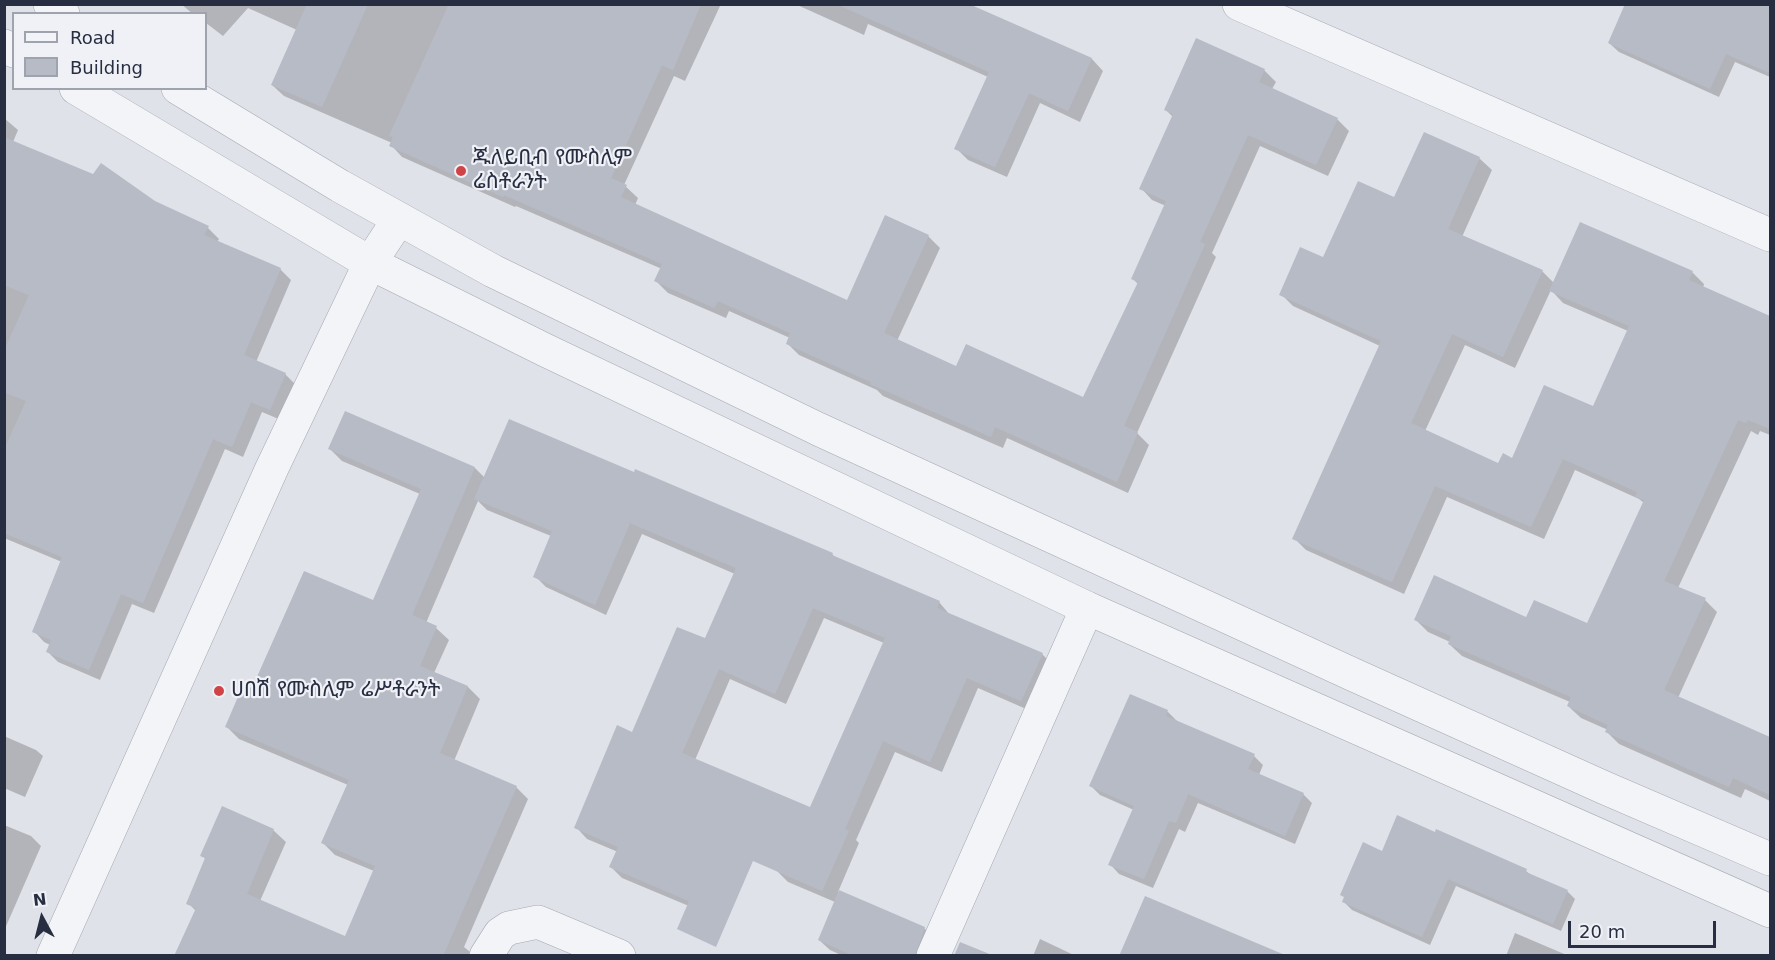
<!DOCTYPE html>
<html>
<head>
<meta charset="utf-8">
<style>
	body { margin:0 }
	#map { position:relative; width:1775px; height:960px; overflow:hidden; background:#e0e2e9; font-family:"DejaVu Sans",sans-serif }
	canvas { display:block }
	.frame { position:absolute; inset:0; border:6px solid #282e41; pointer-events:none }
	.legend { position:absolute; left:12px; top:12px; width:195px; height:78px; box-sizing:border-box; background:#eff1f6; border:2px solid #9fa3ae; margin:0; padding:8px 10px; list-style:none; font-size:18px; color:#282e41 }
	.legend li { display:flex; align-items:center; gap:12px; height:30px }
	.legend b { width:30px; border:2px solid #9fa3ae }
	.north { position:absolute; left:12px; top:888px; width:60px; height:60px; -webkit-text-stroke:4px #eff1f6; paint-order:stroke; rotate:353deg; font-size:16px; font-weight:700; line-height:24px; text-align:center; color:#282e41 }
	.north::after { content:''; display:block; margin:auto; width:21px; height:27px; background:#282e41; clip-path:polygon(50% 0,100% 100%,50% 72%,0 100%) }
	.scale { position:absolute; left:1568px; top:921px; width:148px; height:27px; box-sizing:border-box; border:3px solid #282e41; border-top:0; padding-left:8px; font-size:18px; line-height:21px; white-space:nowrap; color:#282e41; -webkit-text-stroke:4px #eff1f6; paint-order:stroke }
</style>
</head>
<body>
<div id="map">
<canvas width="1775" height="960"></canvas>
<div class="frame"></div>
<ul class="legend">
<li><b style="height:8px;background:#f3f4f7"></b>Road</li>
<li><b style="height:16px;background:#b7bbc6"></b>Building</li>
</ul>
<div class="north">N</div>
<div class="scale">20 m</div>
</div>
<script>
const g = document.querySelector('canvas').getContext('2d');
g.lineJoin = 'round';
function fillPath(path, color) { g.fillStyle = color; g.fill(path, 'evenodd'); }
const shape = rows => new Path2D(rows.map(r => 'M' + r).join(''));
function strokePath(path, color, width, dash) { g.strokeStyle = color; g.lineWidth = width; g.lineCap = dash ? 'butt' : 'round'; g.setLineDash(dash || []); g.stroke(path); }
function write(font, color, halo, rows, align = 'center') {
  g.font = font + ' "DejaVu Sans","Noto Sans Ethiopic",sans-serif'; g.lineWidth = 4.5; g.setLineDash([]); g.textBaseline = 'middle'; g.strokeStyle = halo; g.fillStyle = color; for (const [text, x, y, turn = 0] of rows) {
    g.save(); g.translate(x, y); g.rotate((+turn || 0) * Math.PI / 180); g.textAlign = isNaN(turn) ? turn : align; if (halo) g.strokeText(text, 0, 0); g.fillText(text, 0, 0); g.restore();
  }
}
fillPath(shape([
	[181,4,721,4,685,81,674,76,624,185,638,198,635,205,847,302,928,236,940,248,897,341,957,368,1084,399,1138,284,1133,279,1166,206,1152,200,1141,188,1173,117,1166,110,1264,70,1276,82,1272,89,1337,119,1349,131,1328,176,1260,146,1212,253,1216,257,1137,433,1149,445,1128,493,1007,438,1003,448,883,396,877,390,799,355,787,343,790,338,729,311,726,318,668,293,656,281,662,269,516,206,515,207,402,157,391,145,392,143,284,96,272,85,297,30,248,8,223,36,206,23,206,14,193,14],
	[795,4,965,4,1092,59,1103,71,1080,122,1040,103,1007,177,968,160,956,148,988,77,868,24,864,35],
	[1627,4,1770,4,1770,77,1735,62,1719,97,1619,52,1609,43],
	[4,118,18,130,13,142,154,202,208,228,219,239,217,242,280,269,291,280,256,362,285,374,296,385,281,420,262,412,243,457,225,449,154,613,132,604,100,680,58,662,47,651,50,645,44,642,34,631,62,562,4,538],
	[1479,158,1492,170,1462,237,1542,271,1554,283,1692,272,1704,284,1703,288,1770,318,1770,435,1760,431,1758,435,1751,431,1678,588,1705,600,1717,612,1678,698,1769,738,1770,735,1770,801,1745,789,1741,798,1619,744,1607,732,1608,730,1581,718,1568,706,1570,702,1462,656,1449,644,1450,642,1428,632,1416,620,1527,619,1587,625,1644,503,1639,499,1575,470,1544,539,1447,497,1404,594,1306,550,1294,538,1380,346,1293,306,1281,294,1395,199],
	[1551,290,1563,303,1628,331,1593,408,1513,460,1499,465,1425,431,1465,345,1515,368],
	[330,449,475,468,485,478,832,554,836,558,939,602,950,615,1042,654,1053,665,1033,712,978,688,942,772,895,752,856,840,859,843,838,892,924,928,935,939,927,956,843,956,830,950,819,940,835,902,788,882,777,871,811,809,884,643,824,618,786,704,730,679,695,760,696,909,622,878,611,867,618,852,587,839,576,827,633,733,706,640,735,574,642,534,606,615,546,587,535,576,551,536,487,510,478,501,426,623,436,628,449,640,434,673,468,687,480,699,454,761,516,787,528,799,464,947,475,956,176,956,196,911,188,903,206,860,202,855,273,830,286,842,260,901,346,938,374,871,335,855,323,843,348,785,239,739,227,727,253,690,374,602,420,494,342,461],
	[1131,696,1168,712,1177,721,1254,756,1263,765,1259,775,1303,794,1312,803,1295,844,1198,803,1185,832,1179,829,1153,888,1119,874,1110,864,1134,810,1100,795,1091,786],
	[4,736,36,750,43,756,25,797,4,788],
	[4,825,31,836,41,846,4,931],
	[1383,853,1526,871,1532,876,1567,891,1575,899,1561,931,1456,886,1430,945,1352,910,1344,902],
	[1515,933,1569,956,1506,956],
	[1040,939,1076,956,1033,956]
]), '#0003');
fillPath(shape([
	[307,4,368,4,322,107,271,85],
	[449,4,701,4,673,70,662,65,611,178,627,185,621,197,847,300,885,215,929,235,884,333,956,366,966,344,1083,397,1138,282,1131,279,1166,201,1139,189,1173,114,1164,110,1196,38,1265,69,1259,82,1338,118,1316,165,1248,135,1200,242,1205,244,1124,426,1138,432,1117,482,995,427,991,437,870,384,871,382,786,344,790,333,718,301,714,308,654,281,662,264,504,195,503,197,389,146,393,137,389,136],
	[836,4,969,4,1092,58,1068,111,1029,93,995,167,954,149,989,72],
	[1625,4,1770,4,1770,73,1726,54,1710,89,1608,43],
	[1424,132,1480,157,1448,229,1543,270,1503,357,1452,334,1411,423,1498,463,1503,453,1512,458,1544,385,1593,406,1629,326,1549,291,1580,222,1693,271,1689,280,1770,316,1770,429,1748,420,1746,423,1738,420,1664,581,1706,598,1664,690,1770,737,1770,795,1733,778,1729,787,1605,732,1608,725,1567,706,1571,697,1448,644,1451,636,1414,620,1434,575,1526,617,1534,600,1587,623,1644,500,1635,497,1637,492,1563,459,1531,527,1435,486,1392,582,1292,539,1381,341,1279,295,1300,247,1323,257,1358,181,1394,197],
	[4,137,93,174,101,163,155,201,209,226,204,235,281,268,244,355,286,373,270,410,251,402,232,447,213,439,143,603,121,594,89,670,46,652,51,640,32,632,62,557,4,533,4,450,26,401,4,392,4,351,29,295,4,285],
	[345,411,475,467,412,615,437,626,420,666,468,686,440,753,517,786,443,956,174,956,196,908,186,904,205,858,200,856,222,806,274,829,247,894,345,936,375,866,321,843,349,780,225,727,243,685,252,688,304,571,373,600,421,489,328,449],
	[509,419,634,472,635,469,833,553,832,555,940,601,937,608,1043,653,1021,701,967,678,930,762,883,741,845,829,849,831,822,891,753,861,716,947,677,929,689,901,609,867,618,847,574,828,617,725,632,732,677,627,705,638,736,568,630,523,595,605,533,577,552,531,474,499],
	[813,608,885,638,810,807,682,753,719,669,775,694],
	[1130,694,1168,710,1166,716,1255,754,1248,769,1304,793,1285,836,1188,794,1176,823,1169,821,1144,879,1108,865,1134,806,1089,786],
	[1397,815,1435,832,1436,829,1527,869,1526,872,1568,890,1553,924,1448,879,1422,937,1342,902,1344,897,1340,895,1363,842,1382,851],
	[839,890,925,927,915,956,854,956,818,940],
	[1145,896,1285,955,1285,956,1119,956],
	[960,942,992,955,992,956,954,956]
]), '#b7bbc6');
const minor = shape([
	[1239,4,1770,235],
	[53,956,272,468,370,263,399,219],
	[486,956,500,934,509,928,538,922,619,956],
	[933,956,1087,608]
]);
const tertiary = shape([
	[50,4,63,14],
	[4,46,14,51],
	[76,88,370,263,545,350,1087,608,1770,911],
	[178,88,340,186,493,271,818,429,1354,675,1605,788,1770,859]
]);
strokePath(minor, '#a5a8b3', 34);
strokePath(tertiary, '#a5a8b3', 34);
strokePath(minor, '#f3f4f7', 33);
strokePath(tertiary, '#f3f4f7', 33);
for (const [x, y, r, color] of [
	[461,171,6,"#d04347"],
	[219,691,6,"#d04347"]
]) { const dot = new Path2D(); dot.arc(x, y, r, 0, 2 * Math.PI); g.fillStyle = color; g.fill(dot); strokePath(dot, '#eff1f6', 2); }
write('21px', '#282e41', '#eff1f6', [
	["ጁለይቢብ የሙስሊም",473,159],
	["ሬስቶራንት",473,183],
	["ሀበሽ የሙስሊም ሬሥቶራንት",231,691]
], 'left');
</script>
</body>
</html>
